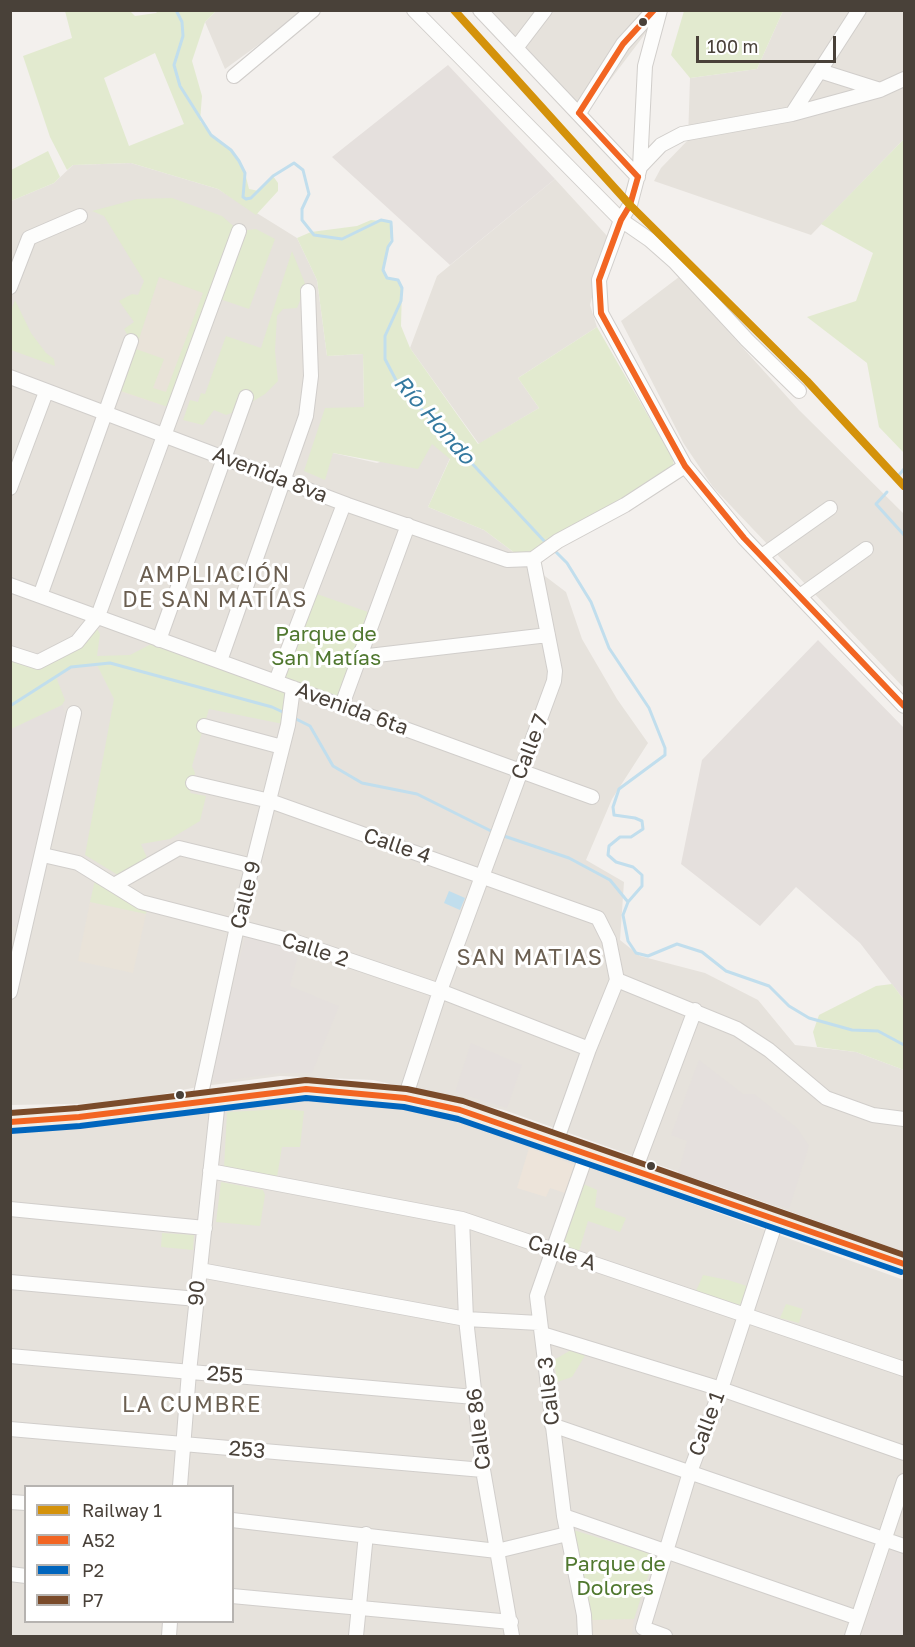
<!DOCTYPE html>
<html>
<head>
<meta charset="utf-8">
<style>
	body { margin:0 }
	#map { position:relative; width:915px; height:1647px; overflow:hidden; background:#f3f0ed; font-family:"Golos Text",sans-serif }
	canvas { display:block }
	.frame { position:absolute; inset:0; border:12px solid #494139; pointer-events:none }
	.legend { position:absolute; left:24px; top:1485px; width:210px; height:138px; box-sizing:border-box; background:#fff; border:2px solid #b6b3b0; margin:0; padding:8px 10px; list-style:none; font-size:18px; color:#494139 }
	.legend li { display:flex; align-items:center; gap:12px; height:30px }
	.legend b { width:30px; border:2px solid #b6b3b0 }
	.scale { position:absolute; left:696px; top:36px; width:140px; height:27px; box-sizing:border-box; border:3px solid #494139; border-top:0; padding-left:8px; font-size:18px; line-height:21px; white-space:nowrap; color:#494139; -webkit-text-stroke:4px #fff; paint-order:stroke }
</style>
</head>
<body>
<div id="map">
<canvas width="915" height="1647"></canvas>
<div class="frame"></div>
<ul class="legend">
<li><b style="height:8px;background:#d4920b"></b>Railway 1</li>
<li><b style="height:8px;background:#f26522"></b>A52</li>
<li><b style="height:8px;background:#0065bd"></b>P2</li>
<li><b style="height:8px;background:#7a4b2a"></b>P7</li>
</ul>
<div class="scale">100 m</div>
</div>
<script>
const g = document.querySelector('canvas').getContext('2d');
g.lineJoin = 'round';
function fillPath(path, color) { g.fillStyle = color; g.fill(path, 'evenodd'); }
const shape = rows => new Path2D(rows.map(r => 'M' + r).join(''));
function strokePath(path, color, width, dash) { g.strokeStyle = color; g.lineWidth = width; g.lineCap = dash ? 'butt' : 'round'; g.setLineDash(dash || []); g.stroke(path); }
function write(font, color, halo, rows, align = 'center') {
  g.font = font + ' "Golos Text",sans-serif'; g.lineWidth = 6; g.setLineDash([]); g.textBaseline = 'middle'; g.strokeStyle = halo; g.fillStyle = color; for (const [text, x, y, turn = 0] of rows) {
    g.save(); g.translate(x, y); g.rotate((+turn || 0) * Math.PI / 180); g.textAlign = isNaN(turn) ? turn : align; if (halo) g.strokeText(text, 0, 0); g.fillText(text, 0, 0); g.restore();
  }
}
fillPath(shape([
	[216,11,305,11,225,69,205,22],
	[477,11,656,11,651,26,580,120],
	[783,11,904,11,904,139,811,235,654,181,661,168,688,140,690,78,757,69],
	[131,163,218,189,297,238,317,280,327,356,363,354,364,407,333,453,377,463,432,443,450,458,428,507,484,530,566,592,582,639,617,699,648,743,612,799,586,860,624,882,620,940,640,956,705,973,758,1000,795,1045,856,1052,904,1070,904,1252,504,1110,373,1080,280,1076,197,1087,120,1103,11,1105,11,201,54,183,73,165],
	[555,179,608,237,590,305,597,327,518,378,539,408,479,444,410,348,437,276],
	[679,277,799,410,904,514,904,688,713,487,684,444,621,321],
	[342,1100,461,1119,488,1127,538,1148,904,1280,904,1636,11,1636,11,1134,82,1127,250,1102],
	[26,1486,232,1486,232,1622,26,1622]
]), '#e6e2dc');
fillPath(shape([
	[529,1148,578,1166,568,1194,550,1188,546,1197,517,1188]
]), '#ede4da');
fillPath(shape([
	[448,65,555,179,450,265,332,157],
	[818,640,904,728,904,1000,860,943,796,887,760,926,681,864,702,760],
	[62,705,68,721,24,928,11,926,10,729],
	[246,933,300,948,290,986,339,1006,312,1073,280,1073,214,1082,212,1069],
	[471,1043,522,1065,507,1108,455,1092],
	[699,1060,743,1094,754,1094,797,1128,809,1146,789,1209,678,1173,687,1141,671,1135],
	[892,1545,904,1550,904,1636,861,1636]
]), '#e5e0dd');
fillPath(shape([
	[159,277,203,292,168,407,121,392],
	[90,902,146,914,133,973,78,961],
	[634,1619,632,1634,641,1636,592,1636,591,1620]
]), '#e9e3d9');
fillPath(shape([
	[65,11,130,11,135,16,156,13,158,11,216,11,205,22,192,61,202,96,200,121,211,135,231,150,245,173,249,189,259,191,273,176,278,183,278,191,256,215,218,189,131,163,73,165,67,170,50,137,23,56,72,38],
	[155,53,184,124,129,146,104,78],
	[684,11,684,10,783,11,757,69,690,78,671,55],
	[904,139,904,453,879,427,867,363,807,317,856,301,873,253,821,224],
	[48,151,60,177,54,183,11,201,11,170],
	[172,198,222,216,239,231,256,229,275,239,249,309,211,296,168,407,121,391,136,349,164,359,153,388,166,392,203,293,159,277,139,339,131,341,124,329,134,322,119,301,132,294,138,295,144,281,104,216,92,211,137,199],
	[371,220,391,222,393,228,383,270,387,278,398,280,402,288,401,326,410,348,478,444,539,408,518,378,597,327,673,459,674,469,532,551,516,554,484,530,428,507,450,459,432,444,418,469,333,453,325,480,304,471,325,408,364,407,363,354,327,356,317,280,297,238,311,232,357,226],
	[292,251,306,286,297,308,283,309,277,316,275,351,278,381,265,394,237,411,226,415,214,410,203,425,183,420,190,400,198,402,201,393,205,394,226,336,261,348],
	[15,300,31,333,46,353,54,359,55,366,11,350,11,311],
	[314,593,368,612,338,698,283,679],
	[96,627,100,634,97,656,130,655,155,642,288,689,283,724,209,709,192,766,195,773,190,793,206,796,200,821,170,839,141,844,147,858,118,875,85,855,114,699,97,665,71,667,56,677,65,700,62,705,11,729,10,658,38,666],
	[95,880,147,909,146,914,90,902],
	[892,984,904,1000,904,1070,856,1052,817,1047,813,1032,819,1015,876,986],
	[285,1109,304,1111,300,1147,282,1147,277,1177,224,1168,227,1112],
	[221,1182,263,1190,265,1195,260,1226,216,1222],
	[581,1183,597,1190,595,1207,626,1218,620,1232,588,1221,579,1251,563,1246],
	[162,1233,194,1235,193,1250,161,1247],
	[703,1275,728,1280,750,1287,740,1305,696,1291],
	[786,1304,803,1309,799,1323,780,1318],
	[571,1350,586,1354,572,1377,557,1382,554,1360],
	[570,1529,655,1555,634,1619,591,1620]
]), '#e2eacf');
fillPath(shape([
	[449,891,465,898,460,910,444,903]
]), '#c1deed');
strokePath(shape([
	[176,10,182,22,183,36,174,65,180,86,211,135,231,150,239,161,245,173,243,197,246,199,251,198,273,176,294,163,303,170,309,194,302,209,302,220,314,235,342,239,381,220,391,222,392,241,388,247,383,270,387,278,398,280,402,288,401,301,385,336,385,359,398,384,546,543],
	[899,475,904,469],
	[887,492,876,504,904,535],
	[555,551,567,563,591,602,609,648,649,708,665,748,665,755,619,789,613,807,614,815,635,818,642,821,643,829,631,837,620,837,609,846,608,855,616,862,633,867,642,875,642,886,628,902,623,915,628,941,636,953,648,956,677,944,702,952,726,971,769,986,789,1006,809,1018,852,1030,878,1031,904,1045],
	[10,706,71,667,110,663,272,707,287,714],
	[292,717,310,726,333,766,362,783,417,794,495,833],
	[501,835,569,858,610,880,628,902]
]), '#c1deed', 3);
const minor = shape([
	[414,10,621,220,650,240,675,262,747,340,799,391],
	[480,10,638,177],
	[660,10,645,66,640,167,630,205,621,220,599,280,601,313,685,466,744,538,904,706],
	[516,48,545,10],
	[820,71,880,90],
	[234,76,313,10],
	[579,113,623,44,654,10],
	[792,114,859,10],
	[640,167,661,145,682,134,792,114,880,90,904,79],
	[10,287,29,238,80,216],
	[10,377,348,505,507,560,533,559],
	[10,488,46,392],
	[762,556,830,508],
	[533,559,558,541,625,505,685,466],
	[10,585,592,797],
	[40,596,131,341],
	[800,596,866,549],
	[159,640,246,397],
	[10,653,38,662,77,642,98,616,239,231],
	[360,657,548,635],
	[220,661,306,416,311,376,308,291],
	[276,681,344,504],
	[342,705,408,525],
	[204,726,282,747],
	[193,783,270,801,598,918,609,940,617,980],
	[43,855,78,863,141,902,296,942,440,991,589,1049],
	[114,885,179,848,253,866],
	[617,980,737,1029,769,1050,826,1098,873,1115,904,1119],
	[10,992,74,713],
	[405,1098,441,988,554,681,555,671,533,559],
	[199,1103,237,927,288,725,293,688],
	[556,1142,589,1049,617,980],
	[635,1170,695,1010],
	[210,1171,462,1219,904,1369],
	[10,1209,205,1228],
	[462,1219,466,1319,483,1470,512,1636],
	[200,1270,466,1319,539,1323],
	[10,1282,197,1299],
	[542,1334,721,1389,904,1453],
	[10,1356,474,1397],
	[552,1425,904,1546],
	[10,1429,483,1470],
	[180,1486,189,1372,218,1100],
	[10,1502,26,1503],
	[564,1516,858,1618],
	[232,1520,497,1551,567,1534],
	[10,1574,26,1576],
	[232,1596,511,1622],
	[169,1636,170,1622],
	[356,1636,366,1534],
	[585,1636,584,1615,564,1516,537,1296,587,1153],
	[665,1636,643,1628,690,1472,721,1389,776,1221],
	[852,1636,904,1481]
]);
const major = shape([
	[10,1122,79,1117,306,1089,405,1098,460,1110,556,1142,904,1264]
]);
strokePath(minor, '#d1cecb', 16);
strokePath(major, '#d4cbbc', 20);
strokePath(minor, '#fdfdfc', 14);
strokePath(major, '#f1ede5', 16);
strokePath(shape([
	[579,113,623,44,654,10],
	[579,113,638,177],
	[638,177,630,205,621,220,599,280,601,313,685,466,744,538,904,706],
	[10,1122,79,1117,306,1089,405,1098,460,1110,904,1264]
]), '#f26522', 6);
strokePath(shape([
	[11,1131,80,1126,306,1098,404,1107,458,1119,901,1272]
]), '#0065bd', 6);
strokePath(shape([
	[10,1113,78,1108,306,1080,407,1089,463,1101,904,1255]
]), '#7a4b2a', 6);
strokePath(shape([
	[454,10,630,205,807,381,904,486]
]), '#d4920b', 8);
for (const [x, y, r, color] of [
	[643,22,5,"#494139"],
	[180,1095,5,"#494139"],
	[651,1166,5,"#494139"]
]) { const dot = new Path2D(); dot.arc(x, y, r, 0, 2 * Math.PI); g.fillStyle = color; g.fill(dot); strokePath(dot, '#fff', 2); }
write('21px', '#494139', '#fff', [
	["Avenida 8va",270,475,21],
	["Avenida 6ta",352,709,20],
	["Calle 7",530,747,-69],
	["Calle 4",397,846,19],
	["Calle 9",246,895,-76],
	["Calle 2",315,950,18],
	["Calle A",562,1253,19],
	["90",197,1293,-85],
	["255",225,1375,5],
	["Calle 3",549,1391,-96],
	["Calle 1",707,1424,-70],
	["Calle 86",479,1429,-97],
	["253",247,1450,5]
]);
write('21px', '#50782f', '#fff', [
	["Parque de",326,634],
	["San Matías",326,658],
	["Parque de",615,1564],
	["Dolores",615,1588]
]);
write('italic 22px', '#34799f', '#fff', [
	["Río Hondo",434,420,49]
]);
g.letterSpacing = '1.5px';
write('22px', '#6b5f51', '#fff', [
	["AMPLIACIÓN",215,575],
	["DE SAN MATÍAS",215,600],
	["SAN MATIAS",530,958],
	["LA CUMBRE",192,1405]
]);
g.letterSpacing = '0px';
</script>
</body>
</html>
